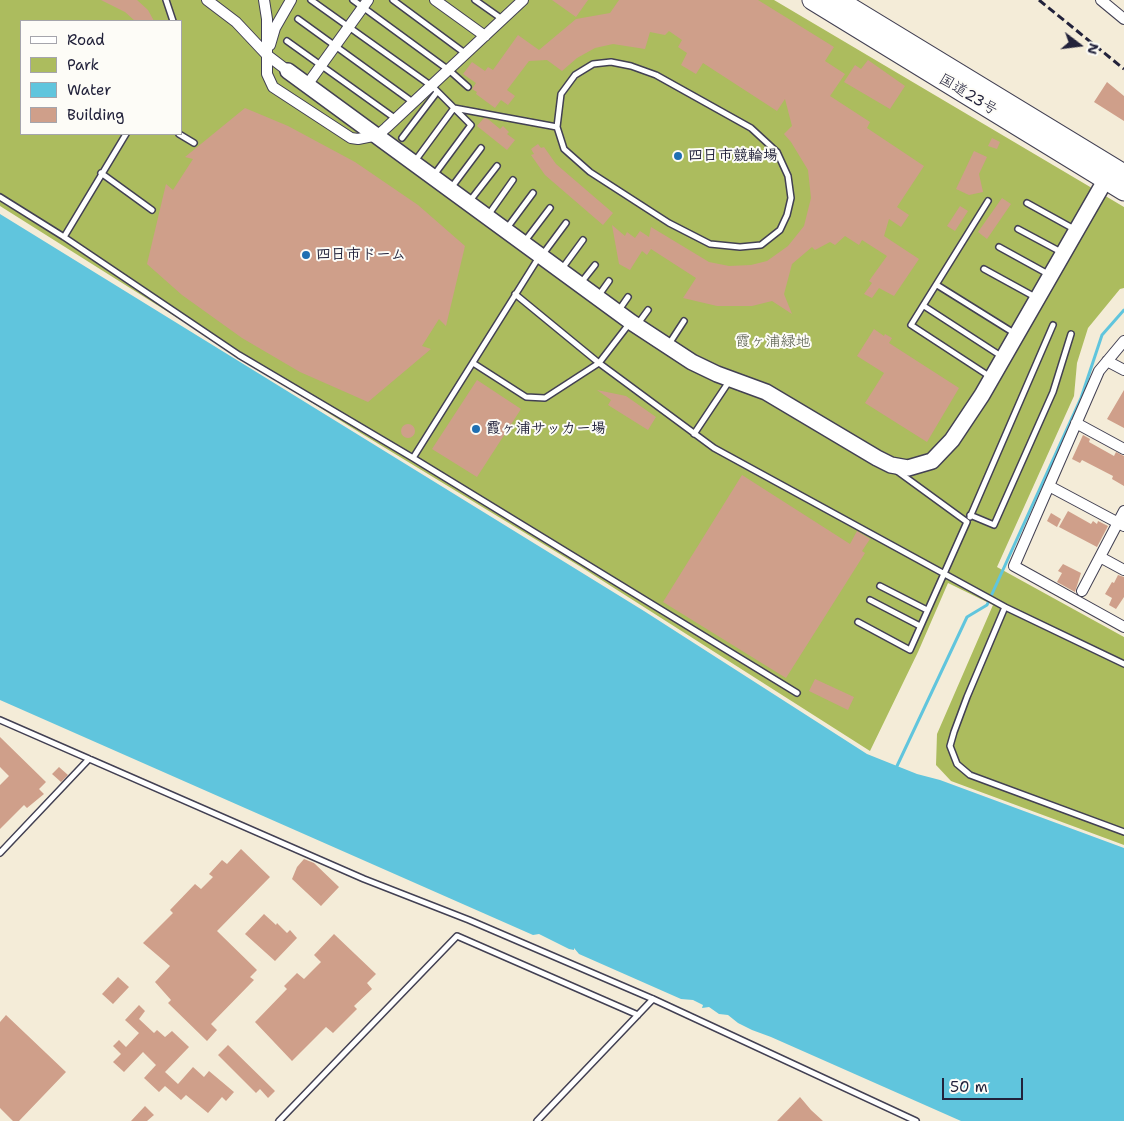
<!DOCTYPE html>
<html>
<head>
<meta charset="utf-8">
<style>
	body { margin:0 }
	#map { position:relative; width:1124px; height:1121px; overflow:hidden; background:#f4ecd8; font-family:"Shantell Sans",sans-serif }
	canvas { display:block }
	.legend { position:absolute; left:20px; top:20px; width:162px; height:115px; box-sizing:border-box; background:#fdfcf7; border:1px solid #a5a5ac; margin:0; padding:6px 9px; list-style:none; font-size:15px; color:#22223b }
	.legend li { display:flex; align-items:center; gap:10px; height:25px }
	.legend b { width:25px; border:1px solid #a5a5ac }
	.north { position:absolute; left:1054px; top:20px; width:50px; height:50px; -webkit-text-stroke:4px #fdfcf7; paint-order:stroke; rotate:105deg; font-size:14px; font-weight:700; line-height:20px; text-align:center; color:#22223b }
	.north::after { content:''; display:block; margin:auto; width:18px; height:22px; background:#22223b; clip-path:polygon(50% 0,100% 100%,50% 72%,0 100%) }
	.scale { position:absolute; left:942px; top:1078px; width:81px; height:22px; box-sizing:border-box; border:2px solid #22223b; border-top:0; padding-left:6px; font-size:15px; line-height:18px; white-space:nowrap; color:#22223b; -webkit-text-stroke:4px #fdfcf7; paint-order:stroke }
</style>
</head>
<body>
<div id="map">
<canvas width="1124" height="1121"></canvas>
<ul class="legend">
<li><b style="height:6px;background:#fff"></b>Road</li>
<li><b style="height:14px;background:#acbc5e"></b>Park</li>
<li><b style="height:14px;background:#60c5dd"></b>Water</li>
<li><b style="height:14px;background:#cf9f8a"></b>Building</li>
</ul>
<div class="north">N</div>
<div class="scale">50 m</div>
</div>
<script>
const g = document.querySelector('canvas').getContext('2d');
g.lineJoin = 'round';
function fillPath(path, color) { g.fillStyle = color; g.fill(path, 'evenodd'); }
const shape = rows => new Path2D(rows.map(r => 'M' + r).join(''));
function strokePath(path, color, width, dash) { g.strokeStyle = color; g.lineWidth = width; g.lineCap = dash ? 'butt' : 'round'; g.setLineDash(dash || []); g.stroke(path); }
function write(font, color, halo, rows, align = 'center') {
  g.font = font + ' "Shantell Sans","Klee One",sans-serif'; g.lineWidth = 4; g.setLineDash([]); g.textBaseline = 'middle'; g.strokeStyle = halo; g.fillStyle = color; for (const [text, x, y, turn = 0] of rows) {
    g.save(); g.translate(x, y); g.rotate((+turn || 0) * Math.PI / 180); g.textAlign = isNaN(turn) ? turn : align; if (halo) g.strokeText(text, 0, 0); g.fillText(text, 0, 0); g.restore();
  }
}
fillPath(shape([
	[0,0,774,0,1124,207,1124,288,1120,289,1088,328,1077,363,1074,396,997,567,1124,637,1124,845,951,781,936,765,937,734,993,605,948,583,918,652,870,751,581,567,349,426,0,206],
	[21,21,181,21,181,134,21,134]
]), '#acbc5e');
fillPath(shape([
	[0,214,644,611,867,754,917,774,940,780,1124,848,1124,1121,961,1121,771,1037,752,1030,738,1023,728,1015,719,1014,709,1007,702,1008,703,1005,693,1000,681,999,579,954,574,948,574,950,569,949,539,934,533,935,0,700]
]), '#60c5dd');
strokePath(shape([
	[897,766,967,617,987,605,1081,398,1102,335,1124,310]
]), '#60c5dd', 3);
fillPath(shape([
	[101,0,137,0,148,10,154,21,135,21,125,12],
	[552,0,588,0,576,17],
	[619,0,758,0,834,47,825,61,845,74,830,96,870,122,867,128,924,166,897,207,909,215,901,227,889,219,884,236,919,259,894,296,879,288,872,298,864,294,872,283,869,281,887,256,862,240,859,245,845,236,835,245,830,242,815,250,812,247,792,264,784,294,792,314,772,301,752,306,717,306,683,298,696,278,651,249,647,255,642,251,630,270,619,264,612,225,625,236,627,232,635,238,640,231,649,237,651,227,709,262,729,266,751,265,767,261,788,246,804,226,811,198,808,170,791,142,784,134,792,126,785,99,777,111,703,63,696,74,681,65,687,53,678,47,682,40,669,31,665,35,650,32,645,49,613,44,595,48,577,58,562,71,547,60,529,61,507,90,515,96,508,105,501,100,495,108,476,94,477,92,472,89,476,83,463,74,472,62,485,71,488,67,493,70,518,35,539,50,576,19,610,13],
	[868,60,905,86,890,109,844,82,855,65,861,69],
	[1107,82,1124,96,1124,121,1094,102],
	[245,108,288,126,355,162,418,205,465,246,446,326,439,319,422,346,431,349,368,402,300,372,242,338,182,295,147,264,166,184,173,190,193,159,185,157],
	[484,118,488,119,500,129,503,126,509,132,507,134,515,140,507,150,477,126],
	[992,138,1000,142,997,149,988,146],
	[538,144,541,148,544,147,556,164,613,213,603,225,545,175,531,155,534,154,531,149],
	[974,151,987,157,979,174,983,192,969,195,956,189],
	[1002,198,1011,204,987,239,978,232],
	[960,206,968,211,955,231,947,226],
	[874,329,884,336,885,334,892,338,889,343,959,388,927,442,865,403,884,373,857,356],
	[477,380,521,409,477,477,432,449],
	[597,390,626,396,656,417,648,430,608,405,611,400],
	[1124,390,1124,428,1107,419],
	'401 431a7 7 0 1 1 14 0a7 7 0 1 1-14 0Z',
	[1083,435,1090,439,1089,442,1114,456,1116,452,1124,456,1124,486,1112,479,1113,476,1082,460,1080,463,1072,459],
	[742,475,850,544,857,531,870,539,862,551,865,553,786,678,663,602],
	[1068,511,1091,524,1093,521,1097,524,1098,521,1108,526,1097,547,1059,527],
	[1051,513,1061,519,1057,527,1047,521],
	[1063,564,1081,573,1075,592,1057,582,1062,573,1058,571],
	[1118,575,1124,577,1124,597,1116,609,1109,605,1112,598,1105,594,1112,582,1114,583],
	[815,679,854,697,848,710,809,691],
	[0,737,46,782,39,789,44,794,27,808,24,805,0,829,0,785,9,776,0,767],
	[59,767,68,775,61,782,52,774],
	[241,849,270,877,217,931,257,970,250,977,254,980,211,1024,217,1030,207,1041,168,1003,171,1000,155,982,170,966,143,943,173,913,170,910,195,884,201,889,213,877,209,874,222,860,227,864],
	[304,859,314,863,339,887,321,906,292,879,297,867],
	[264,914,276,925,277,923,287,933,290,930,297,938,275,961,245,934],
	[334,934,376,974,367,983,372,989,354,1006,357,1009,333,1033,326,1027,292,1061,255,1022,287,989,284,986,297,973,304,979,321,962,314,955],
	[118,977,129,987,113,1004,102,994],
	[139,1005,145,1011,139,1019,154,1033,157,1030,165,1037,172,1031,189,1047,165,1072,178,1084,193,1067,204,1077,209,1071,234,1092,226,1101,222,1097,208,1113,186,1095,181,1100,165,1086,159,1092,144,1078,156,1065,143,1052,124,1072,113,1062,121,1054,113,1046,119,1040,126,1047,139,1033,125,1020],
	[6,1015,66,1072,19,1121,13,1121,0,1108,0,1022],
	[228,1045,275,1091,268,1098,260,1089,256,1093,218,1055],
	[800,1097,811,1110,823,1121,777,1121],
	[145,1106,154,1115,147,1121,131,1121]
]), '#cf9f8a');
const lane = shape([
	[166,0,173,21],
	[311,0,433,87,471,125,434,175],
	[353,0,450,71,468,87],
	[393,0,466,54],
	[475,0,502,19],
	[298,19,414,103],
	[287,41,396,119],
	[179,134,194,143],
	[402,138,437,92],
	[415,161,454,108,557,127,564,149,590,172,669,223,710,244,740,247,761,245,780,230,787,215,791,198,788,176,777,152,751,128,656,75,631,66,611,62,593,64,575,75,561,94,557,127],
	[101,173,152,210],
	[451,188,481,148],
	[0,197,64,237,239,355,413,458,797,693],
	[988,201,911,325,989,376],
	[469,202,497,166],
	[1027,203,1074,229],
	[489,214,513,180],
	[507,228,533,193],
	[1018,229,1061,252],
	[64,237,126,134],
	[525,241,550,208],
	[999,247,1048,274],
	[543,254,566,223],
	[984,269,1035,297],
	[561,270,583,240],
	[580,284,595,265],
	[937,285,1014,333],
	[515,294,599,363,714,448,1005,607,1124,664],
	[599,295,609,281],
	[924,306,1001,356],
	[619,310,628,297],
	[637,325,648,310],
	[669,344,684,321],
	[473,363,526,397,545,398,599,363,629,324],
	[694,434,730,380],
	[413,458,539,257],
	[970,515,994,525,1053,392,1071,334],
	[970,517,1053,325],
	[880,586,927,610],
	[870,600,920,626],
	[1005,607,967,697,954,732,950,746,957,764,970,775,1124,832],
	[858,622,910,650,967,522,897,471],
	[0,720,364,879,469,920,653,999,916,1121],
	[0,853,89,759],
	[279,1121,457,936,638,1015],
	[537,1121,653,999]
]);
const street = shape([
	[207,0,236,22,267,55,288,71],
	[264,0,267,19,267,74,273,87,351,138,358,139,378,135,386,128,523,0],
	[435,0,485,36],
	[1101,0,1124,19],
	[270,45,275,28,291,0],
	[307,85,368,0],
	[1124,341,1099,371,1014,566,1124,627],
	[1107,361,1124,370],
	[1076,423,1124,449],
	[1049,486,1124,526],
	[1100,557,1124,570],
	[1082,591,1124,511]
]);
const secondary = shape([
	[288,71,631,322,692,362,717,374,766,392,877,458,891,465,908,468,932,461,952,440,982,395,1106,179]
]);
const highway = shape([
	[812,0,1124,191],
	[838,0,1124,174]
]);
strokePath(lane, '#424053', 8);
strokePath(street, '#424053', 12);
strokePath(secondary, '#424053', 18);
strokePath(highway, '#424053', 21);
strokePath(lane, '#fff', 5);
strokePath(street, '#fff', 10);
strokePath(secondary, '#fff', 15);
strokePath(highway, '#fff', 19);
strokePath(shape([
	[1039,0,1124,69]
]), '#22223b', 3, [8, 4]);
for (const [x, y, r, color] of [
	[678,156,5,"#1f6fb2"],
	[306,255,5,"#1f6fb2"],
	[476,429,5,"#1f6fb2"]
]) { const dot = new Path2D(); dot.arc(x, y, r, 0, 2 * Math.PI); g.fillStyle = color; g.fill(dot); strokePath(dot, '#fdfcf7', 2); }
write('15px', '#22223b', '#fdfcf7', [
	["国道23号",968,95,31]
]);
write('bold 15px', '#22223b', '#fdfcf7', [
	["四日市競輪場",688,156],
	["四日市ドーム",316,255],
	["霞ヶ浦サッカー場",486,429]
], 'left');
write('15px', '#525847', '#fdfcf7', [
	["霞ヶ浦緑地",773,342]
]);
</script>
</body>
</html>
